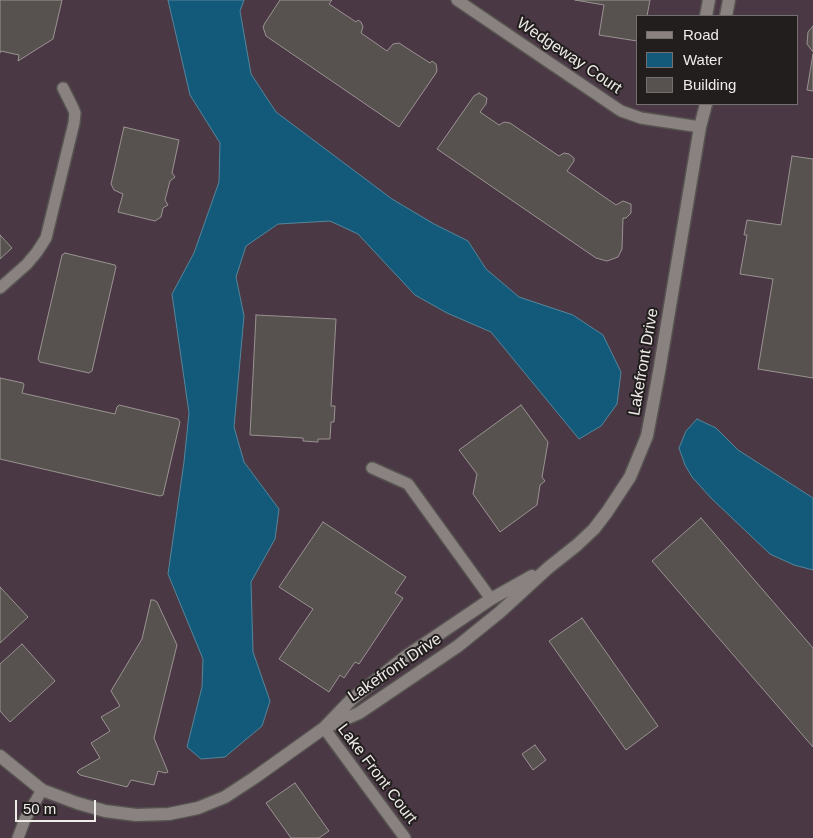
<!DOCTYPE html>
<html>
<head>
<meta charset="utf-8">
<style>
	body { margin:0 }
	#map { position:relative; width:813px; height:838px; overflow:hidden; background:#3b3634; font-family:Arial,sans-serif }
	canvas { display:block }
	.legend { position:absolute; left:636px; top:15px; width:162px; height:90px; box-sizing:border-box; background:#211e1d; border:1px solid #73706f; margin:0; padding:6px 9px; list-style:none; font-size:15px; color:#eeebe9 }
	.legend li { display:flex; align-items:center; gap:10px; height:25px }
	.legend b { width:25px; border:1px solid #73706f }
	.scale { position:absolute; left:15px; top:800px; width:81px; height:22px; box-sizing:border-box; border:2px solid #eeebe9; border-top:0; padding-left:6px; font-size:15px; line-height:18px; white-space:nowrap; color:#eeebe9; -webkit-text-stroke:4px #211e1d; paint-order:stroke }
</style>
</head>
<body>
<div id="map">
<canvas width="813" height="838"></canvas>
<ul class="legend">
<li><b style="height:6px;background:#898280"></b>Road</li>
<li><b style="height:14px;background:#135979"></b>Water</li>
<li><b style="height:14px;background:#575150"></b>Building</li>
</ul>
<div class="scale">50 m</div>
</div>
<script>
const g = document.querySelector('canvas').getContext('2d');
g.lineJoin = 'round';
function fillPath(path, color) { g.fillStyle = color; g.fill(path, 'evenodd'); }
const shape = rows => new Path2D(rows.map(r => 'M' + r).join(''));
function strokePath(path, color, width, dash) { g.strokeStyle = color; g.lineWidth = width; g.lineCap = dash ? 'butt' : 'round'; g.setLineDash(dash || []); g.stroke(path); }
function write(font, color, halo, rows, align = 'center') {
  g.font = font + ' Arial,sans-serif'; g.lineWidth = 4; g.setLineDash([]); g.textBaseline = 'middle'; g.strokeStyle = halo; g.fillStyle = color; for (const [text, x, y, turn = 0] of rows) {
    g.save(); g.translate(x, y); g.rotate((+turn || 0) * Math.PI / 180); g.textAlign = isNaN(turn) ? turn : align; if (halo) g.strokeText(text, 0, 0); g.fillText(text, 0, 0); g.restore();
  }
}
fillPath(shape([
	[0,0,813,0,813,838,0,838],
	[637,16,797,16,797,104,637,104]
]), '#4a3945');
const water = shape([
	[168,0,244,0,240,11,251,74,276,112,392,199,434,224,468,241,486,269,519,297,573,315,603,335,621,372,617,404,601,426,579,439,491,332,447,313,415,295,358,234,330,221,278,224,246,246,236,277,244,316,234,427,244,462,279,509,275,539,251,582,253,652,270,701,262,726,225,757,201,759,187,747,202,687,203,659,168,574,184,462,189,413,172,294,194,253,219,182,220,143,190,95,168,0],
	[697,419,716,428,738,450,813,498,813,570,794,565,770,554,711,498,692,477,685,465,679,448,686,431,697,419]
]);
fillPath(water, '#135979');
strokePath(water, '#55859b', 1);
const building = shape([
	[0,0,62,0,53,39,18,61,19,55,1,51,0,53,0,0],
	[280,0,332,0,329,4,356,22,358,20,361,22,363,27,361,33,387,51,393,44,399,43,430,63,432,61,436,64,437,70,436,73,399,127,266,36,263,27,265,23,280,0],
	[575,0,650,0,647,16,637,16,637,41,599,35,604,5,575,0],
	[813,26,813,52,807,44,808,32,813,26],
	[813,54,813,91,807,90,813,54],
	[479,93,487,98,486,104,480,112,499,125,504,122,510,123,559,156,564,153,569,154,574,158,574,161,567,171,616,205,623,201,631,204,631,213,626,218,623,218,622,249,618,257,607,261,596,258,437,149,474,96,479,93],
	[124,127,179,140,172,173,175,177,170,181,165,200,168,205,163,208,161,217,155,221,118,212,123,194,114,190,111,184,124,127],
	[792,156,813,159,813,378,758,369,773,279,740,274,747,235,744,235,747,220,781,225,792,156],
	[0,235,12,248,0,259,0,235],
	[65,253,115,265,116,267,92,371,89,373,40,362,38,359,62,255,65,253],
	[256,315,336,319,331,406,335,406,334,422,331,422,330,439,318,439,318,442,303,441,303,438,250,435,256,315],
	[0,378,23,383,24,385,22,393,115,414,117,407,119,405,178,419,180,422,163,495,160,496,0,459,0,378],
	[521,405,548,442,542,477,545,481,540,485,537,505,500,532,473,494,477,474,459,450,521,405],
	[701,518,813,648,813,747,652,561,701,518],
	[323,522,406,577,395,593,403,598,359,664,355,662,344,678,340,675,329,692,279,659,313,609,279,587,323,522],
	[0,587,28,617,0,643,0,587],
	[151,600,154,600,157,602,177,645,154,738,168,772,165,773,158,771,154,785,131,780,127,787,80,775,77,772,79,770,100,758,91,743,110,731,101,717,120,706,111,691,142,639,151,600],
	[582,618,658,726,626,750,549,641,582,618],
	[22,644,55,681,10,722,0,711,0,664,22,644],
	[535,745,546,760,533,770,522,754,535,745],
	[295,783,329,831,319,838,291,838,266,803,295,783]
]);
fillPath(building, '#575150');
strokePath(building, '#9a9391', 1);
const street = shape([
	[457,0,621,111,641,118,700,127],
	[0,288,27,264,37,252,46,238,74,123,75,113,73,108,63,88],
	[372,468,408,484,491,599],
	[324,728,405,838],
	[18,838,25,819,42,790]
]);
const secondary = shape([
	[706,16,709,0],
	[726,16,729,0],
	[324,728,359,713,458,646,500,612,548,568,577,545,594,529,607,512,630,477,647,436,659,372,700,127,706,104],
	[0,756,42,790,77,803,105,811,136,815,169,814,198,808,225,797,254,778,324,728,351,700,405,657,491,599,532,576]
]);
strokePath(street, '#575351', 14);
strokePath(secondary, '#575351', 15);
strokePath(street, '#898280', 11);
strokePath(secondary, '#898280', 12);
write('16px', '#eeebe9', '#211e1d', [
	["Wedgeway Court",569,56,34],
	["Lakefront Drive",644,362,-80],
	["Lakefront Drive",395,668,-34],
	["Lake Front Court",377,774,53]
]);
</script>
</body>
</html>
